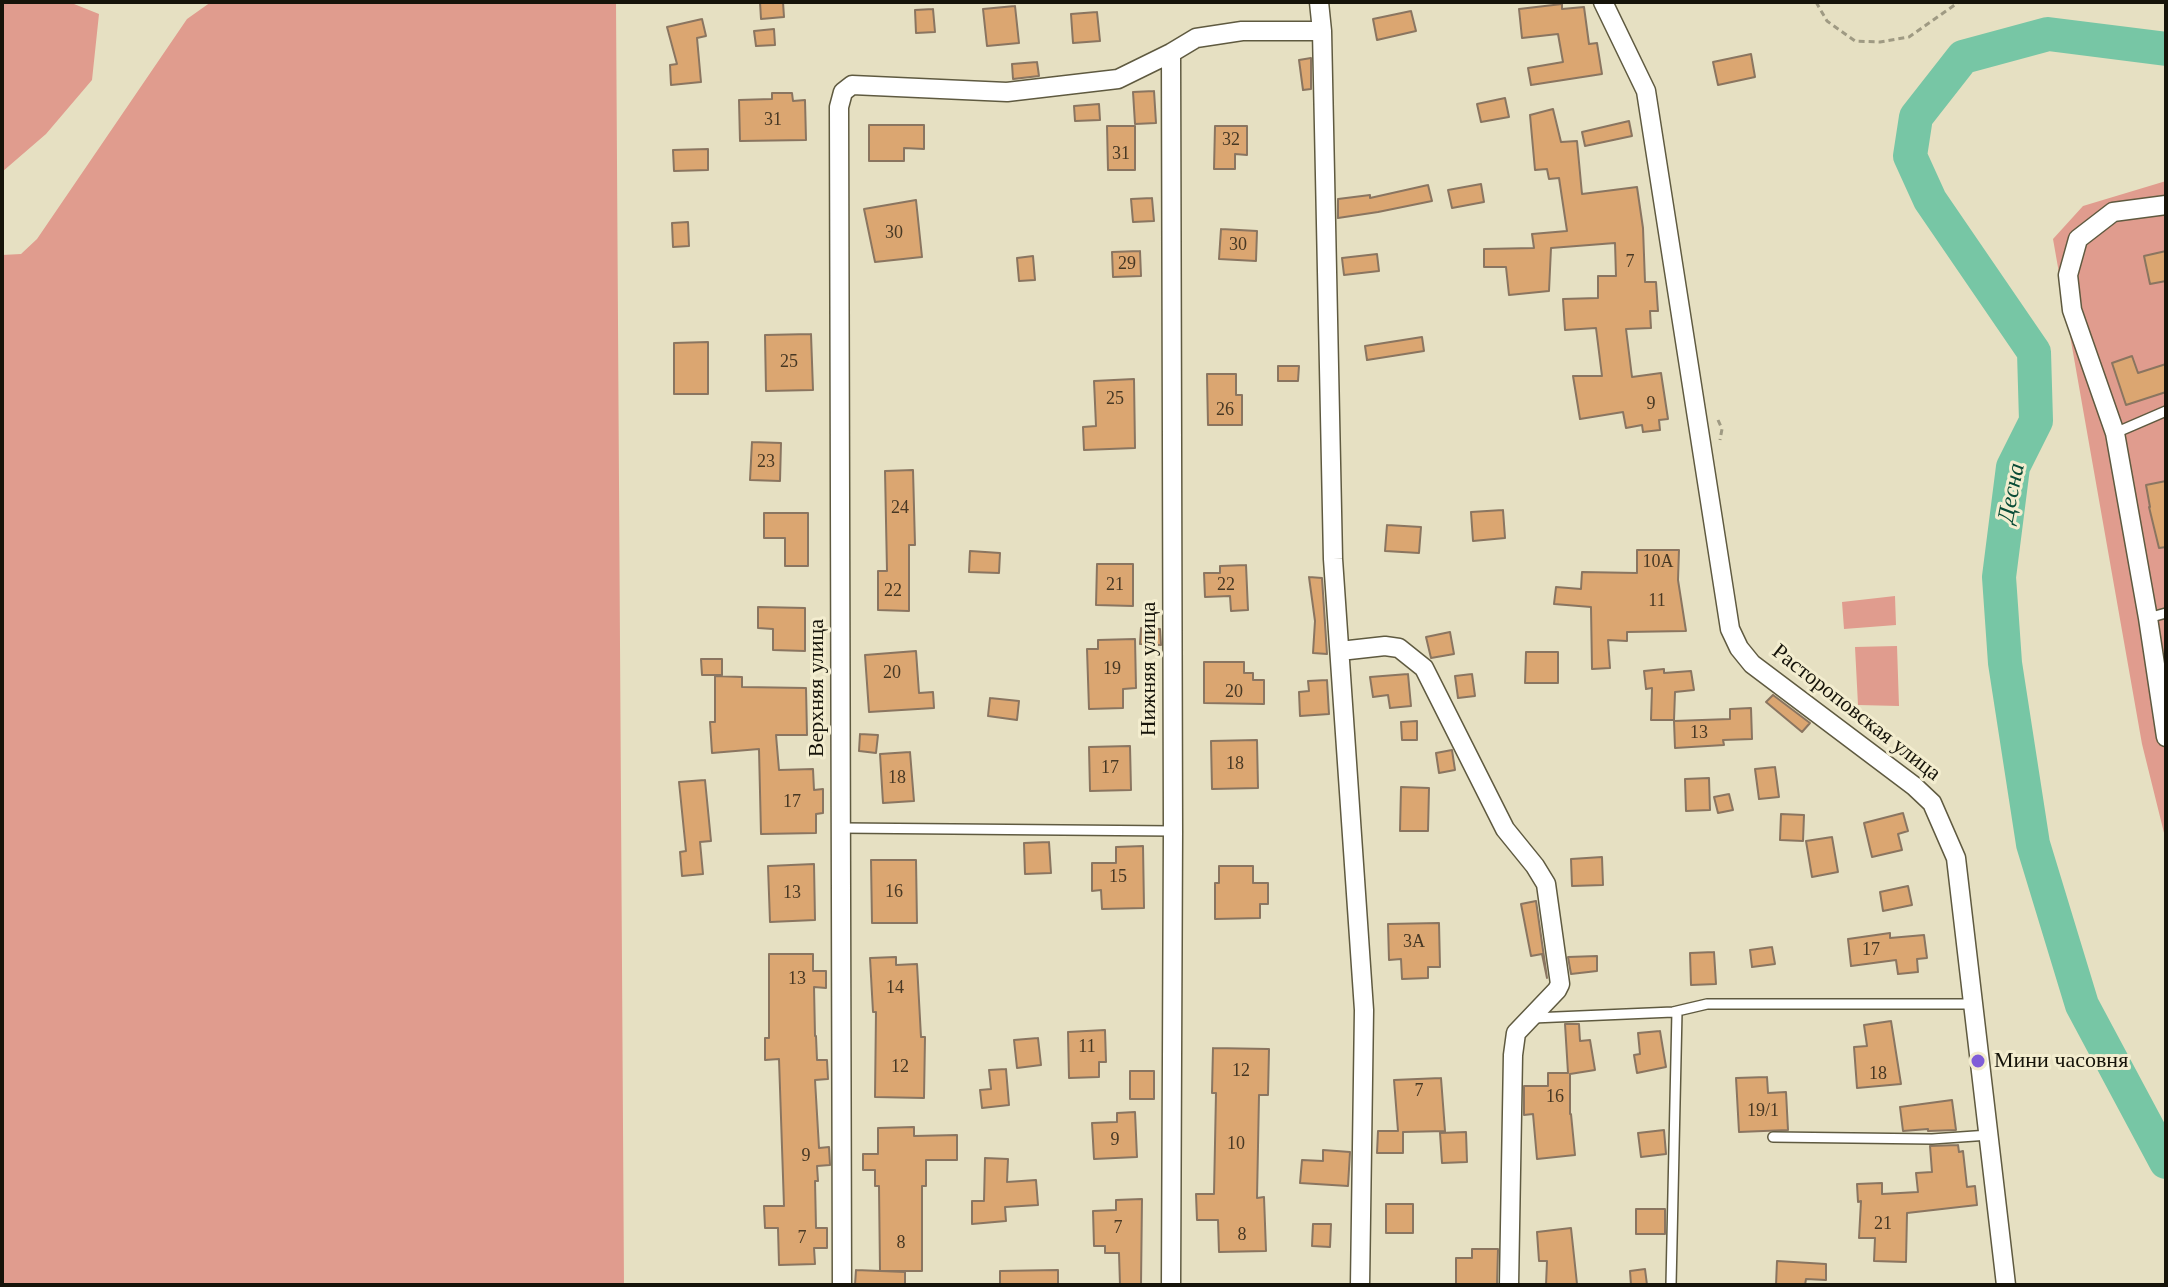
<!DOCTYPE html>
<html>
<head>
<meta charset="utf-8">
<style>
	body { margin:0 }
	#map { position:relative; width:2168px; height:1287px; overflow:hidden; background:#e6e0c2; font-family:"Times New Roman",serif }
	canvas { display:block }
	.frame { position:absolute; inset:0; border:4px solid #16140a; pointer-events:none }
</style>
</head>
<body>
<div id="map">
<canvas width="2168" height="1287"></canvas>
<div class="frame"></div>
</div>
<script>
const g = document.querySelector('canvas').getContext('2d');
g.lineJoin = 'round';
function fillPath(path, color) { g.fillStyle = color; g.fill(path, 'evenodd'); }
const shape = rows => new Path2D(rows.map(r => 'M' + r).join(''));
function strokePath(path, color, width, dash) { g.strokeStyle = color; g.lineWidth = width; g.lineCap = dash ? 'butt' : 'round'; g.setLineDash(dash || []); g.stroke(path); }
function write(font, color, halo, rows, align = 'center') {
  g.font = font + ' "Times New Roman",serif'; g.lineWidth = 6; g.setLineDash([]); g.textBaseline = 'middle'; g.strokeStyle = halo; g.fillStyle = color; for (const [text, x, y, turn = 0] of rows) {
    g.save(); g.translate(x, y); g.rotate((+turn || 0) * Math.PI / 180); g.textAlign = isNaN(turn) ? turn : align; if (halo) g.strokeText(text, 0, 0); g.fillText(text, 0, 0); g.restore();
  }
}
fillPath(shape([
	[2,2,69,2,99,14,92,80,46,134,2,172],
	[211,2,616,2,624,1285,2,1285,2,255,21,254,37,239,187,19],
	[2166,181,2166,841,2142,744,2053,239,2083,206],
	[1895,596,1896,625,1844,629,1842,602],
	[1897,646,1899,706,1858,705,1855,647]
]), '#e09c8e');
strokePath(shape([
	[2166,49,2048,34,1963,57,1916,117,1910,156,1930,200,2034,352,2036,421,2013,467,1999,577,2005,663,2033,844,2082,1005,2166,1162]
]), '#77c6a5', 34);
const building = shape([
	[760,2,783,2,784,17,761,19,760,2],
	[1562,4,1562,9,1584,7,1589,44,1597,43,1602,74,1531,85,1528,68,1563,62,1558,34,1522,38,1519,9,1562,4],
	[1015,6,1019,43,987,46,983,9,1015,6],
	[933,9,935,32,916,33,915,10,933,9],
	[1411,11,1416,31,1377,40,1373,19,1411,11],
	[1097,12,1100,41,1073,43,1071,14,1097,12],
	[702,19,706,36,697,38,701,82,671,85,670,65,677,64,667,27,702,19],
	[774,29,775,45,756,46,754,31,774,29],
	[1751,54,1755,77,1718,85,1713,62,1751,54],
	[1311,58,1311,89,1303,90,1299,60,1311,58],
	[1037,62,1039,76,1013,79,1012,64,1037,62],
	[1154,91,1156,123,1135,124,1133,92,1154,91],
	[772,93,792,93,793,101,805,100,806,140,740,141,739,100,772,99,772,93],
	[1505,98,1509,117,1481,122,1477,104,1505,98],
	[1099,104,1100,120,1075,121,1074,106,1099,104],
	[1553,109,1561,142,1577,141,1582,194,1637,187,1643,228,1645,282,1656,282,1658,311,1650,311,1651,328,1626,329,1632,377,1661,373,1668,419,1659,420,1660,430,1643,432,1642,425,1626,428,1623,412,1580,419,1573,376,1602,376,1596,328,1565,330,1563,299,1598,298,1598,276,1616,276,1615,243,1551,248,1549,291,1509,295,1506,267,1484,267,1484,249,1534,248,1532,234,1567,231,1559,178,1549,179,1547,169,1535,170,1530,115,1553,109],
	[1629,121,1632,136,1585,146,1582,132,1629,121],
	[869,125,924,125,924,149,904,148,904,161,869,161,869,125],
	[1107,126,1135,126,1135,170,1108,170,1107,126],
	[1215,126,1247,126,1247,155,1235,154,1235,169,1214,169,1215,126],
	[708,149,708,170,674,171,673,150,708,149],
	[1481,184,1484,202,1452,208,1448,190,1481,184],
	[1428,185,1432,201,1378,212,1338,218,1338,199,1370,195,1370,198,1428,185],
	[1152,198,1154,221,1133,222,1131,199,1152,198],
	[916,200,922,257,875,262,864,209,916,200],
	[688,222,689,246,673,247,672,223,688,222],
	[1221,229,1257,231,1256,261,1219,259,1221,229],
	[1140,251,1141,276,1113,277,1112,252,1140,251],
	[2166,251,2166,281,2150,284,2144,256,2166,251],
	[1377,254,1379,271,1344,275,1342,258,1377,254],
	[1033,256,1035,280,1019,281,1017,258,1033,256],
	[811,334,813,390,766,391,765,335,811,334],
	[1422,337,1424,351,1367,360,1365,346,1422,337],
	[708,342,708,394,674,394,674,343,708,342],
	[2132,356,2138,373,2166,364,2166,392,2126,405,2112,363,2132,356],
	[1278,366,1299,366,1298,381,1278,381,1278,366],
	[1207,374,1236,374,1236,395,1242,395,1242,425,1208,425,1207,374],
	[1134,379,1135,448,1084,450,1083,427,1096,426,1094,381,1134,379],
	[752,442,781,443,780,481,750,480,752,442],
	[913,470,915,545,909,545,909,611,878,610,878,571,887,571,885,471,913,470],
	[2166,481,2166,547,2159,548,2149,507,2150,507,2146,485,2166,481],
	[1503,510,1505,538,1473,541,1471,512,1503,510],
	[764,513,808,513,808,566,785,566,785,538,764,538,764,513],
	[1387,525,1421,527,1419,553,1385,551,1387,525],
	[1637,550,1679,550,1678,580,1686,631,1627,632,1627,641,1608,640,1610,668,1592,669,1591,607,1554,604,1556,587,1581,589,1582,572,1637,573,1637,550],
	[970,551,1000,553,999,573,969,572,970,551],
	[1097,564,1133,564,1133,606,1096,605,1097,564],
	[1246,565,1248,610,1231,611,1230,596,1205,597,1204,573,1220,573,1220,566,1246,565],
	[1309,577,1322,578,1327,654,1313,653,1315,621,1309,577],
	[758,607,805,608,805,651,773,650,773,629,758,628,758,607],
	[1141,628,1160,629,1161,645,1140,644,1141,628],
	[1450,632,1454,654,1431,658,1426,637,1450,632],
	[1135,639,1136,688,1123,689,1123,708,1089,709,1087,649,1098,649,1098,640,1135,639],
	[916,651,919,693,933,692,934,708,869,712,865,655,916,651],
	[1526,652,1558,652,1558,683,1525,683,1526,652],
	[701,659,722,659,722,675,702,675,701,659],
	[1204,662,1244,662,1244,673,1253,673,1253,680,1264,680,1264,704,1204,703,1204,662],
	[1664,669,1664,673,1691,671,1694,690,1675,692,1674,720,1651,720,1652,688,1646,689,1644,671,1664,669],
	[1408,674,1411,706,1390,708,1388,695,1373,697,1370,677,1408,674],
	[1472,674,1475,696,1458,698,1455,676,1472,674],
	[715,676,742,677,742,687,806,688,807,735,776,735,779,770,813,769,814,790,823,789,823,813,816,814,816,833,761,834,759,749,712,753,710,722,715,722,715,676],
	[1327,680,1329,714,1300,716,1299,692,1309,691,1308,681,1327,680],
	[1773,695,1810,723,1802,732,1766,702,1773,695],
	[990,698,1019,701,1017,720,988,716,990,698],
	[1751,708,1752,739,1723,740,1724,745,1675,748,1674,721,1730,719,1730,709,1751,708],
	[1417,721,1417,740,1402,740,1401,722,1417,721],
	[860,734,878,735,876,753,859,751,860,734],
	[1257,740,1258,788,1212,789,1211,741,1257,740],
	[1130,746,1131,790,1090,791,1089,747,1130,746],
	[1452,750,1455,770,1439,773,1436,753,1452,750],
	[910,752,914,801,883,803,880,754,910,752],
	[1775,767,1779,797,1759,799,1755,769,1775,767],
	[1709,778,1710,810,1686,811,1685,779,1709,778],
	[705,780,711,841,700,842,703,874,682,876,680,852,686,851,679,782,705,780],
	[1401,787,1429,788,1428,831,1400,831,1401,787],
	[1729,794,1733,810,1718,813,1714,797,1729,794],
	[1903,813,1908,831,1898,834,1902,850,1872,857,1864,823,1903,813],
	[1781,814,1804,815,1803,841,1780,840,1781,814],
	[1832,837,1838,872,1812,877,1806,841,1832,837],
	[1049,842,1051,873,1025,874,1024,843,1049,842],
	[1143,846,1144,908,1102,909,1101,890,1092,891,1092,863,1116,863,1116,847,1143,846],
	[1602,857,1603,885,1572,886,1571,859,1602,857],
	[871,860,916,860,917,923,872,923,871,860],
	[814,864,815,920,770,922,768,866,814,864],
	[1219,866,1253,866,1253,883,1268,883,1268,904,1260,904,1260,918,1215,919,1215,883,1219,883,1219,866],
	[1908,886,1912,905,1883,911,1880,892,1908,886],
	[1536,901,1547,978,1542,954,1531,956,1521,904,1536,901],
	[1439,923,1440,967,1428,967,1428,978,1402,979,1401,959,1389,960,1388,924,1439,923],
	[1890,933,1890,938,1924,935,1927,958,1917,959,1918,972,1898,974,1896,960,1851,966,1848,939,1890,933],
	[1772,947,1775,964,1752,967,1750,950,1772,947],
	[1714,952,1716,984,1691,985,1690,953,1714,952],
	[769,954,813,954,813,971,826,971,826,988,814,987,815,1036,816,1036,817,1060,827,1060,828,1079,815,1080,819,1148,829,1147,830,1165,817,1166,818,1181,815,1181,816,1228,827,1228,827,1248,814,1248,815,1264,779,1265,778,1228,765,1228,764,1206,784,1206,779,1059,765,1060,765,1038,769,1038,769,954],
	[1597,956,1597,971,1571,974,1568,957,1597,956],
	[896,957,896,965,917,964,921,1037,925,1037,924,1098,875,1097,876,1012,873,1012,870,958,896,957],
	[1891,1021,1901,1084,1857,1088,1854,1047,1867,1046,1864,1025,1891,1021],
	[1565,1024,1579,1024,1580,1041,1590,1040,1595,1070,1570,1074,1570,1114,1571,1114,1575,1155,1537,1159,1533,1114,1524,1115,1524,1086,1548,1086,1548,1073,1568,1073,1565,1024],
	[1105,1030,1106,1062,1099,1062,1099,1077,1069,1078,1068,1032,1105,1030],
	[1660,1031,1666,1067,1637,1073,1634,1055,1640,1054,1638,1033,1660,1031],
	[1038,1038,1041,1065,1017,1068,1014,1040,1038,1038],
	[1213,1048,1269,1049,1268,1095,1259,1095,1257,1198,1264,1197,1266,1251,1219,1252,1218,1220,1197,1220,1196,1194,1214,1194,1216,1093,1212,1093,1213,1048],
	[1006,1069,1009,1105,982,1108,980,1090,991,1089,989,1070,1006,1069],
	[1130,1071,1154,1071,1154,1099,1130,1099,1130,1071],
	[1767,1077,1768,1093,1786,1092,1788,1130,1739,1132,1736,1078,1767,1077],
	[1441,1078,1445,1131,1403,1132,1403,1153,1377,1153,1378,1131,1398,1131,1394,1080,1441,1078],
	[1952,1100,1956,1130,1928,1131,1928,1129,1903,1131,1900,1107,1952,1100],
	[1135,1112,1137,1157,1094,1159,1092,1123,1117,1122,1117,1113,1135,1112],
	[914,1127,914,1136,957,1135,957,1160,926,1160,926,1186,922,1186,922,1271,880,1271,879,1186,875,1186,875,1170,863,1170,863,1154,878,1154,878,1128,914,1127],
	[1664,1130,1666,1154,1641,1157,1638,1133,1664,1130],
	[1466,1132,1467,1162,1442,1163,1440,1133,1466,1132],
	[1958,1145,1959,1152,1963,1151,1967,1187,1975,1186,1977,1205,1907,1213,1906,1262,1874,1261,1875,1238,1859,1238,1861,1201,1858,1202,1857,1184,1882,1183,1882,1194,1918,1192,1916,1173,1932,1172,1930,1146,1958,1145],
	[1323,1150,1350,1152,1348,1186,1300,1183,1302,1160,1323,1161,1323,1150],
	[985,1158,1008,1159,1007,1182,1036,1180,1038,1205,1005,1207,1006,1221,972,1224,972,1201,984,1201,985,1158],
	[1142,1199,1141,1285,1120,1285,1119,1253,1105,1253,1105,1246,1094,1246,1093,1211,1116,1210,1116,1200,1142,1199],
	[1386,1204,1413,1204,1413,1233,1386,1233,1386,1204],
	[1636,1209,1665,1209,1665,1234,1636,1234,1636,1209],
	[1313,1224,1331,1224,1330,1247,1312,1246,1313,1224],
	[1571,1228,1577,1284,1546,1285,1547,1261,1539,1261,1537,1232,1571,1228],
	[1472,1249,1498,1249,1497,1285,1456,1285,1456,1258,1472,1258,1472,1249],
	[1777,1261,1826,1264,1826,1280,1806,1279,1805,1285,1776,1285,1777,1261],
	[1645,1269,1647,1285,1631,1285,1630,1271,1645,1269],
	[856,1270,905,1272,905,1285,855,1285,856,1270],
	[1058,1270,1058,1285,1000,1285,1000,1271,1058,1270]
]);
fillPath(building, '#dba671');
strokePath(building, '#8a7560', 2);
const service = shape([
	[2115,433,2166,411],
	[2148,618,2166,613],
	[842,828,1173,831],
	[1533,1018,1673,1012,1707,1004,1973,1004],
	[1773,1137,1932,1139,1989,1135],
	[1671,1285,1677,1011]
]);
const minor = shape([
	[1319,2,1322,31,1333,559,1364,1010,1360,1285],
	[1603,2,1646,91,1730,629,1739,648,1752,664,1914,786,1932,803,1956,858,2006,1285],
	[2166,205,2113,212,2078,239,2068,275,2072,310,2115,433,2148,618,2166,737],
	[1340,651,1385,646,1399,648,1424,668,1505,829,1535,866,1546,884,1560,984,1557,990,1516,1033,1513,1055,1509,1285],
	[842,1285,839,107,843,92,852,85,1007,92,1118,79,1171,53,1196,38,1242,31,1322,31],
	[1171,1285,1173,831,1171,53]
]);
strokePath(service, '#5f5a40', 12);
strokePath(minor, '#5f5a40', 21);
strokePath(shape([
	[1816,2,1827,21,1855,41,1880,42,1909,37,1959,2],
	[1718,420,1722,429,1720,440]
]), '#9f9a83', 3, [6, 4]);
strokePath(service, '#fff', 9);
strokePath(minor, '#fff', 18);
for (const [x, y, r, color] of [
	[1978,1061,8,"#805ed8"]
]) { const dot = new Path2D(); dot.arc(x, y, r, 0, 2 * Math.PI); g.fillStyle = color; g.fill(dot); strokePath(dot, '#f3edcf', 3); }
write('18px', '#473824', null, [
	["31",773,120],
	["32",1231,140],
	["31",1121,154],
	["30",894,233],
	["30",1238,245],
	["7",1630,262],
	["29",1127,264],
	["25",789,362],
	["25",1115,399],
	["9",1651,404],
	["26",1225,410],
	["23",766,462],
	["24",900,508],
	["10А",1658,562],
	["21",1115,585],
	["22",1226,585],
	["22",893,591],
	["11",1657,601],
	["19",1112,669],
	["20",892,673],
	["20",1234,692],
	["13",1699,733],
	["18",1235,764],
	["17",1110,768],
	["18",897,778],
	["17",792,802],
	["15",1118,877],
	["16",894,892],
	["13",792,893],
	["3А",1414,942],
	["17",1871,950],
	["13",797,979],
	["14",895,988],
	["11",1087,1047],
	["12",900,1067],
	["12",1241,1071],
	["18",1878,1074],
	["7",1419,1091],
	["16",1555,1097],
	["19/1",1763,1111],
	["9",1115,1140],
	["10",1236,1144],
	["9",806,1156],
	["21",1883,1224],
	["7",1118,1228],
	["8",1242,1235],
	["7",802,1238],
	["8",901,1243]
]);
write('22px', '#16140a', '#f3edcf', [
	["Нижняя улица",1149,669,-90],
	["Верхняя улица",817,688,-90],
	["Растороповская улица",1856,713,38]
]);
write('22px', '#16140a', '#f3edcf', [
	["Мини часовня",1994,1061]
], 'left');
write('italic 24px', '#094c37', '#f3edcf', [
	["Десна",2012,493,-79]
]);
</script>
</body>
</html>
